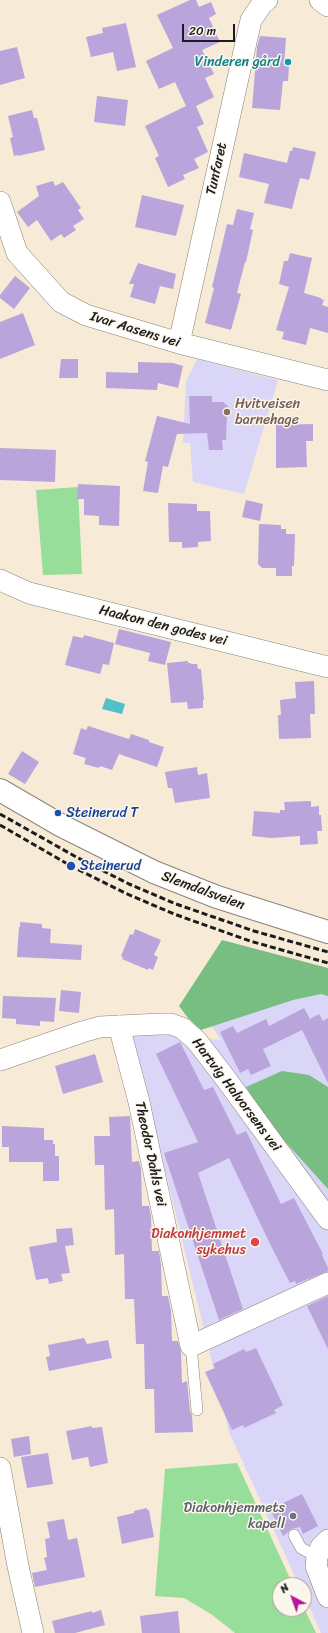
<!DOCTYPE html>
<html>
<head>
<meta charset="utf-8">
<style>
	body { margin:0 }
	#map { position:relative; width:328px; height:1633px; overflow:hidden; background:#f7ead6; font-family:Sriracha,sans-serif }
	canvas { display:block }
	.north { position:absolute; left:272px; top:1577px; width:40px; height:40px; box-sizing:border-box; background:#fbf7ec; border:1px solid #a29f99; border-radius:50%; rotate:319deg; font-size:11px; font-weight:700; line-height:16px; text-align:center; color:#1c1c1c }
	.north::after { content:''; display:block; margin:auto; width:14px; height:18px; background:#b5179e; clip-path:polygon(50% 0,100% 100%,50% 72%,0 100%) }
	.scale { position:absolute; left:182px; top:24px; width:53px; height:18px; box-sizing:border-box; border:2px solid #1c1c1c; border-top:0; padding-left:5px; font-size:12px; line-height:14px; white-space:nowrap; color:#1c1c1c; -webkit-text-stroke:3px #fbf7ec; paint-order:stroke }
</style>
</head>
<body>
<div id="map">
<canvas width="328" height="1633"></canvas>
<div class="north">N</div>
<div class="scale">20 m</div>
</div>
<script>
const g = document.querySelector('canvas').getContext('2d');
g.lineJoin = 'round';
function fillPath(path, color) { g.fillStyle = color; g.fill(path, 'evenodd'); }
const shape = rows => new Path2D(rows.map(r => 'M' + r).join(''));
function strokePath(path, color, width, dash) { g.strokeStyle = color; g.lineWidth = width; g.lineCap = dash ? 'butt' : 'round'; g.setLineDash(dash || []); g.stroke(path); }
function write(font, color, halo, rows, align = 'center') {
  g.font = font + ' Sriracha,sans-serif'; g.lineWidth = 3; g.setLineDash([]); g.textBaseline = 'middle'; g.strokeStyle = halo; g.fillStyle = color; for (const [text, x, y, turn = 0] of rows) {
    g.save(); g.translate(x, y); g.rotate((+turn || 0) * Math.PI / 180); g.textAlign = isNaN(turn) ? turn : align; if (halo) g.strokeText(text, 0, 0); g.fillText(text, 0, 0); g.restore();
  }
}
fillPath(shape([
	[197,359,278,380,244,494,193,482,190,443,183,443,186,381],
	[328,987,328,1633,321,1633,304,1595,304,1585,299,1585,229,1432,131,1031,221,1040,198,1006]
]), '#dad6f7');
fillPath(shape([
	[78,487,82,574,43,575,36,490],
	[237,1463,293,1585,280,1585,280,1609,304,1608,316,1633,235,1633,211,1614,184,1598,155,1596,165,1469]
]), '#96de99');
fillPath(shape([
	[222,940,328,968,328,996,321,994,293,1000,201,1030,188,1018,179,1006],
	[282,1071,309,1075,328,1087,328,1189,272,1127,246,1087]
]), '#78bd81');
fillPath(shape([
	[106,698,125,704,122,714,102,709]
]), '#52c0c9');
fillPath(shape([
	[190,0,196,0,199,7,211,2,216,14,209,18,220,42,202,50,214,74,205,78,214,97,196,106,204,124,197,127,208,152,194,159,199,168,183,175,185,179,168,187,155,158,159,156,145,126,186,106,175,82,159,89,146,61,173,48,157,15],
	[126,23,136,67,117,71,113,52,91,57,86,37,103,33,102,28],
	[260,36,286,38,284,66,289,66,288,81,283,81,280,110,252,108,257,47],
	[17,47,25,78,0,85,0,51],
	[97,96,128,100,125,126,94,122],
	[32,110,34,118,37,118,45,150,18,156,18,155,14,156,10,138,13,137,8,116],
	[293,147,316,152,309,180,300,178,292,209,264,203,269,184,239,177,244,153,287,163,290,151,292,151],
	[53,181,55,186,63,182,81,208,78,210,84,219,73,226,76,230,64,238,61,234,51,241,37,220,28,227,17,212,39,196,36,186],
	[142,195,184,205,176,236,135,227],
	[237,209,254,213,250,229,253,230,246,262,245,262,237,293,241,294,231,330,205,323,214,288,212,287,227,224,233,225],
	[290,253,312,258,304,293,321,298,321,299,324,300,322,305,328,307,328,333,310,328,306,345,282,339,284,332,276,330,289,287,279,284,284,261,288,261],
	[138,263,176,274,173,289,160,286,155,304,130,297,134,284,129,284],
	[15,276,30,288,14,309,0,298,0,295],
	[23,313,35,345,0,359,0,322],
	[61,359,78,359,78,378,59,378],
	[138,362,173,363,183,366,178,388,158,383,157,390,106,388,106,372,138,373],
	[189,396,212,396,212,402,223,402,229,407,229,413,227,416,226,440,222,440,223,450,209,450,207,433,177,434,168,467,163,466,158,493,143,491,148,462,145,461,157,416,190,424],
	[313,424,313,441,306,441,307,467,276,468,276,425],
	[0,448,56,450,55,482,0,480],
	[78,484,120,486,119,526,99,525,99,516,84,515,84,499,77,499],
	[246,500,263,504,260,521,242,517],
	[168,503,197,504,197,511,210,511,211,541,198,542,198,547,182,548,182,542,169,542],
	[259,524,281,525,281,529,286,529,286,534,295,534,294,566,292,566,292,576,276,576,276,568,262,568,258,564],
	[119,629,171,642,165,665,148,661,150,653,115,644],
	[84,635,114,643,109,665,103,664,100,674,65,665,73,636,83,638],
	[188,661,188,663,191,663,191,664,197,664,198,669,201,669,204,700,203,700,203,708,188,709,187,702,171,703,167,663],
	[314,681,315,714,310,714,311,738,279,739,278,715,281,715,280,700,296,698,295,682],
	[88,726,129,739,131,734,149,740,149,742,164,747,157,767,119,754,112,770,100,766,99,768,84,764,86,758,73,754,81,728,86,730],
	[22,751,39,762,25,784,8,774],
	[197,767,198,775,207,773,210,798,175,803,172,788,168,788,165,772],
	[311,801,311,807,319,806,319,815,321,815,322,831,317,831,318,844,300,845,300,836,271,838,252,836,254,811,280,813,280,810,285,810,284,802],
	[20,922,42,924,42,928,51,929,50,943,82,945,81,960,17,957,19,927,20,927],
	[135,929,161,940,154,955,158,957,153,970,149,968,148,970,122,959,123,957,121,956,130,934,133,935],
	[61,990,81,992,79,1013,59,1011],
	[3,996,56,998,54,1022,40,1021,40,1026,16,1024,16,1019,2,1018],
	[304,1008,310,1019,319,1014,323,1021,328,1018,328,1083,302,1030,263,1049,271,1066,251,1075,248,1069,240,1073,220,1032,233,1026,237,1033,266,1019,269,1026],
	[180,1042,204,1090,213,1087,237,1135,246,1131,281,1204,294,1198,323,1254,322,1255,328,1268,328,1271,296,1284,295,1281,290,1283,272,1248,229,1158,198,1173,243,1309,219,1320,164,1153,198,1142,156,1054],
	[95,1054,103,1082,63,1094,55,1066],
	[130,1116,132,1162,139,1161,141,1169,142,1206,149,1206,151,1217,152,1251,159,1251,161,1265,162,1296,168,1296,171,1311,172,1341,178,1341,181,1352,182,1383,187,1381,190,1411,192,1415,193,1432,155,1433,154,1389,145,1389,144,1344,136,1344,134,1299,125,1299,124,1254,115,1255,114,1209,105,1210,104,1165,95,1165,94,1136,110,1136,109,1117],
	[2,1126,44,1128,44,1140,53,1140,53,1144,55,1144,55,1156,59,1156,59,1181,43,1181,43,1162,9,1162,9,1147,2,1147],
	[72,1228,74,1245,65,1246,70,1273,61,1274,63,1281,49,1284,48,1278,36,1280,29,1247,57,1242,56,1229],
	[328,1296,328,1349,307,1306],
	[84,1338,87,1344,108,1340,112,1358,49,1371,46,1357,50,1356,48,1345],
	[256,1348,283,1405,274,1410,276,1413,244,1428,243,1425,232,1430,205,1372,215,1368,213,1364,244,1349,246,1352],
	[92,1426,92,1428,102,1427,108,1463,90,1467,88,1457,72,1460,66,1431],
	[29,1436,31,1454,14,1457,11,1439],
	[48,1453,53,1484,27,1488,21,1457],
	[302,1494,318,1526,303,1534,300,1527,291,1529,287,1533,283,1536,272,1513,277,1511,276,1508,284,1505,283,1503],
	[147,1508,147,1510,149,1510,154,1537,122,1544,117,1517,134,1513,134,1511],
	[64,1519,68,1540,77,1538,85,1577,35,1587,32,1573,47,1570,44,1558,47,1557,45,1539,50,1538,47,1522],
	[101,1610,105,1625,75,1633,55,1633,52,1621,92,1611,92,1613],
	[178,1611,180,1633,142,1633,140,1616]
]), '#baa4dc');
const service = shape([
	[191,1346,197,1410],
	[294,1535,301,1548,317,1557]
]);
const minor = shape([
	[320,0,328,6],
	[0,202,17,253,61,302,86,315,179,343,328,380],
	[179,343,251,20,262,4,267,0],
	[0,580,29,593,328,667],
	[119,1026,139,1102,191,1346,328,1283],
	[0,1060,82,1032,100,1027,160,1024,171,1024,182,1028,196,1040,226,1079,328,1219],
	[0,1468,18,1566,33,1633],
	[328,1540,321,1547,317,1557,316,1566,328,1597]
]);
const secondary = shape([
	[0,790,62,826,154,872,217,897,328,932]
]);
strokePath(service, '#8a8379', 12);
strokePath(minor, '#8a8379', 22);
strokePath(secondary, '#8a8379', 24);
strokePath(service, '#fff', 11);
strokePath(minor, '#fff', 21);
strokePath(secondary, '#fff', 22);
strokePath(shape([
	[0,814,78,858,129,884,176,904,254,931,328,952],
	[0,825,71,866,125,893,174,914,250,941,328,963]
]), '#1c1c1c', 3, [6, 3]);
for (const [x, y, r, color] of [
	[288,62,4,"#0f9aa8"],
	[227,412,4,"#8d6e63"],
	[58,813,4,"#1a4fb4"],
	[71,866,5,"#1a4fb4"],
	[255,1242,5,"#e0444e"],
	[293,1516,4,"#6b7280"]
]) { const dot = new Path2D(); dot.arc(x, y, r, 0, 2 * Math.PI); g.fillStyle = color; g.fill(dot); strokePath(dot, '#fbf7ec', 1.5); }
write('14px', '#0d838f', '#fbf7ec', [
	["Vinderen gård",280,62]
], 'right');
write('14px', '#1c1c1c', '#fbf7ec', [
	["Tunfaret",217,169,-77],
	["Ivar Aasens vei",135,330,17],
	["Haakon den godes vei",163,626,14],
	["Slemdalsveien",203,891,20],
	["Hartvig Halvorsens vei",236,1095,53],
	["Theodor Dahls vei",150,1154,78]
]);
write('14px', '#785e54', '#fbf7ec', [
	["Hvitveisen",235,404],
	["barnehage",235,420]
], 'left');
write('14px', '#164399', '#fbf7ec', [
	["Steinerud T",66,813],
	["Steinerud",80,866]
], 'left');
write('14px', '#be3a42', '#fbf7ec', [
	["Diakonhjemmet",246,1234],
	["sykehus",246,1250]
], 'right');
write('14px', '#5b616d', '#fbf7ec', [
	["Diakonhjemmets",285,1508],
	["kapell",285,1524]
], 'right');
</script>
</body>
</html>
